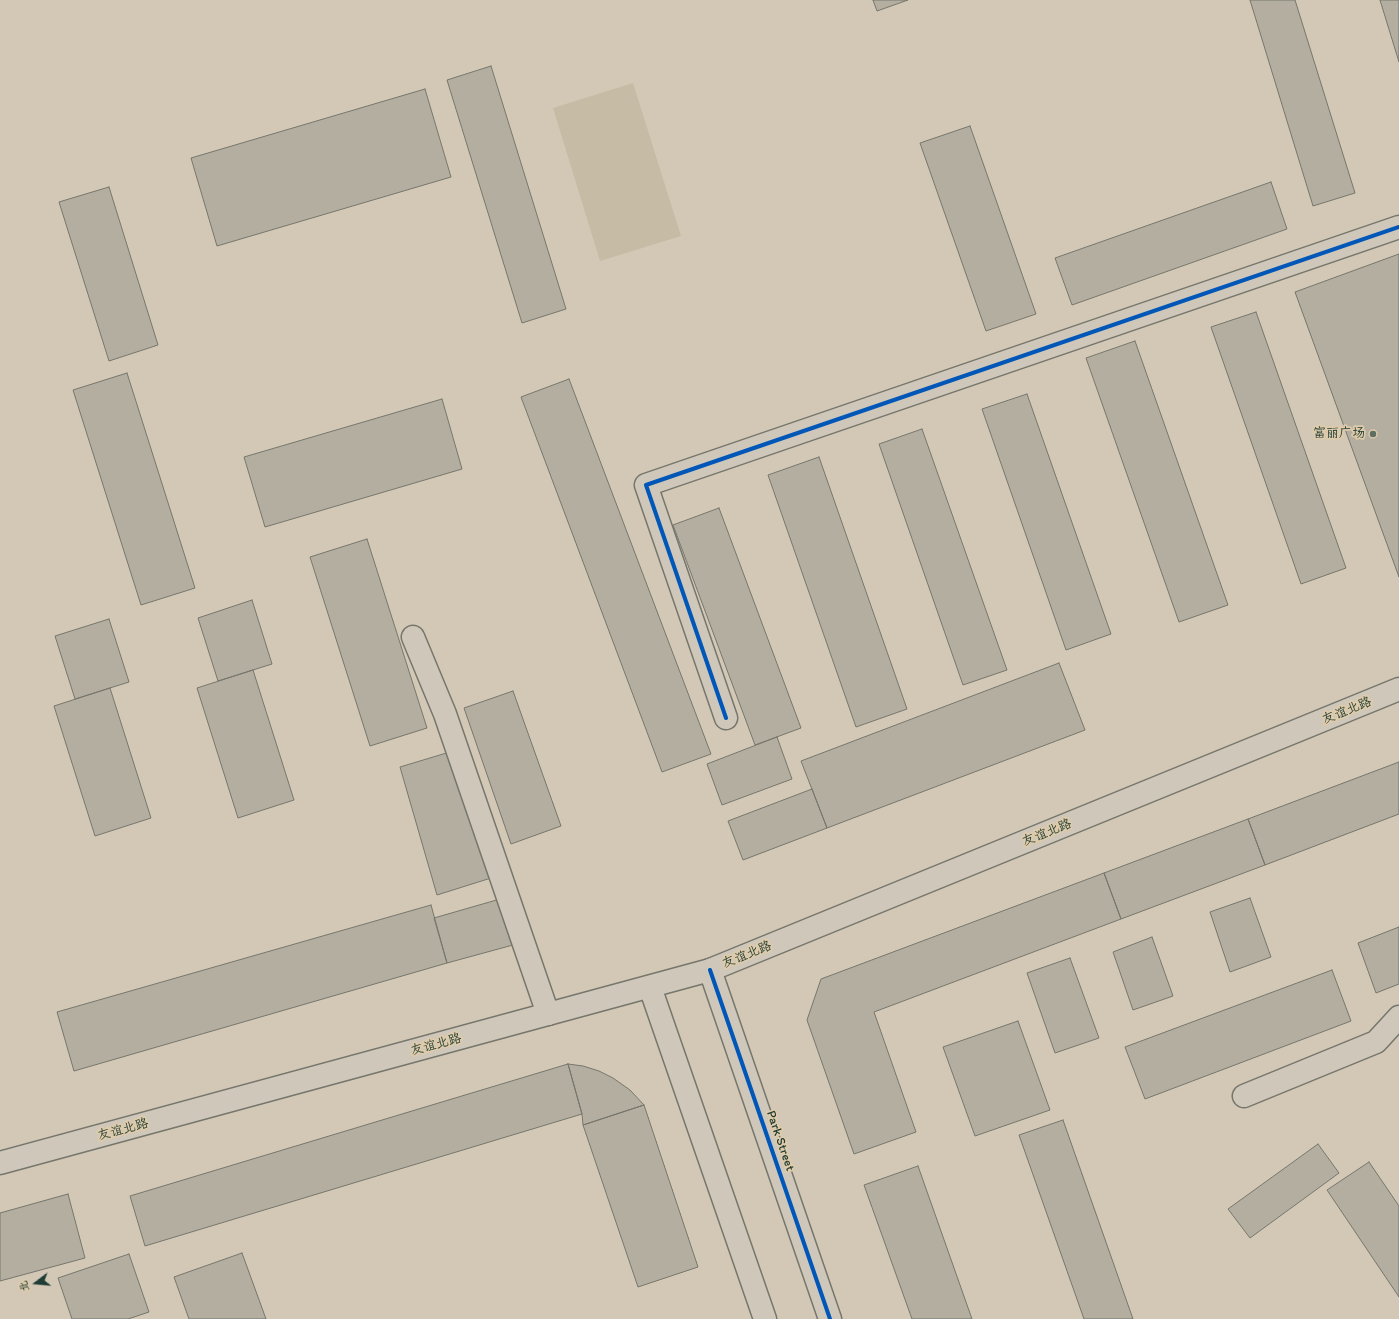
<!DOCTYPE html>
<html>
<head>
<meta charset="utf-8">
<style>
	body { margin:0 }
	#map { position:relative; width:1399px; height:1319px; overflow:hidden; background:#d3c8b6; font-family:Itim,"LXGW WenKai TC",sans-serif }
	canvas { display:block }
	.north { position:absolute; left:16px; top:1263px; width:40px; height:40px; -webkit-text-stroke:3px #dfcbaa; paint-order:stroke; rotate:254deg; font-size:11px; font-weight:700; line-height:16px; text-align:center; color:#1f3d34 }
	.north::after { content:''; display:block; margin:auto; width:14px; height:18px; background:#1f3d34; clip-path:polygon(50% 0,100% 100%,50% 72%,0 100%) }
</style>
</head>
<body>
<div id="map">
<canvas width="1399" height="1319"></canvas>
<div class="north">北</div>
</div>
<script>
const g = document.querySelector('canvas').getContext('2d');
g.lineJoin = 'round';
function fillPath(path, color) { g.fillStyle = color; g.fill(path, 'evenodd'); }
const shape = rows => new Path2D(rows.map(r => 'M' + r).join(''));
function strokePath(path, color, width, dash) { g.strokeStyle = color; g.lineWidth = width; g.lineCap = dash ? 'butt' : 'round'; g.setLineDash(dash || []); g.stroke(path); }
function write(font, color, halo, rows, align = 'center') {
  g.font = font + ' Itim,"LXGW WenKai TC",sans-serif'; g.lineWidth = 3.5; g.setLineDash([]); g.textBaseline = 'middle'; g.strokeStyle = halo; g.fillStyle = color; for (const [text, x, y, turn = 0] of rows) {
    g.save(); g.translate(x, y); g.rotate((+turn || 0) * Math.PI / 180); g.textAlign = isNaN(turn) ? turn : align; if (halo) g.strokeText(text, 0, 0); g.fillText(text, 0, 0); g.restore();
  }
}
fillPath(shape([
	[633,83,681,236,600,261,553,108]
]), '#c6bba4');
const building = shape([
	[873,0,908,0,877,11,873,0],
	[1250,0,1295,0,1355,193,1313,206,1250,0],
	[1380,0,1399,0,1399,62,1380,0],
	[491,66,566,309,522,323,447,80,491,66],
	[425,89,451,177,217,246,191,158,425,89],
	[970,126,1036,314,986,331,920,143,970,126],
	[1271,182,1287,229,1072,305,1055,258,1271,182],
	[109,187,158,345,109,361,59,202,109,187],
	[1399,254,1399,577,1295,292,1399,254],
	[1256,312,1346,568,1301,584,1211,327,1256,312],
	[1135,341,1228,605,1179,622,1086,358,1135,341],
	[127,373,195,588,141,605,73,390,127,373],
	[569,379,711,754,662,772,521,397,569,379],
	[1027,394,1111,634,1066,650,982,409,1027,394],
	[442,399,462,469,265,527,244,457,442,399],
	[922,429,1007,670,963,685,879,444,922,429],
	[819,457,907,709,856,727,768,475,819,457],
	[719,508,801,728,755,745,673,525,719,508],
	[367,539,427,728,370,746,310,557,367,539],
	[252,600,272,664,218,681,198,618,252,600],
	[109,619,129,682,75,699,55,636,109,619],
	[1059,663,1085,730,827,828,801,761,1059,663],
	[253,670,294,800,238,818,197,688,253,670],
	[110,688,151,818,95,836,54,706,110,688],
	[513,691,561,826,511,844,464,708,513,691],
	[777,737,792,779,722,805,707,764,777,737],
	[453,751,491,878,437,895,400,767,453,751],
	[1399,762,1399,814,1265,865,1248,819,1399,762],
	[812,789,827,828,743,860,728,821,812,789],
	[1248,819,1265,865,1121,919,1104,873,1248,819],
	[1104,873,1121,919,874,1012,916,1132,854,1154,807,1020,821,979,1104,873],
	[1250,898,1271,957,1230,972,1210,912,1250,898],
	[500,899,513,945,447,963,434,918,500,899],
	[431,905,447,963,74,1071,57,1012,431,905],
	[1399,927,1399,984,1376,993,1358,943,1399,927],
	[1152,937,1173,996,1133,1010,1113,952,1152,937],
	[1070,958,1099,1038,1055,1053,1027,973,1070,958],
	[1332,970,1351,1021,1145,1099,1125,1047,1332,970],
	[1018,1021,1050,1110,975,1136,943,1047,1018,1021],
	[568,1064,583,1066,599,1071,613,1078,630,1090,644,1105,583,1125,582,1114,568,1064],
	[568,1064,582,1114,145,1246,130,1196,568,1064],
	[644,1105,698,1267,638,1287,583,1125,644,1105],
	[1063,1120,1133,1319,1084,1319,1019,1135,1063,1120],
	[1318,1144,1339,1173,1250,1238,1228,1209,1318,1144],
	[1369,1162,1399,1206,1399,1297,1327,1190,1369,1162],
	[918,1166,972,1319,912,1319,864,1185,918,1166],
	[68,1194,85,1258,0,1281,0,1213,68,1194],
	[242,1253,266,1319,189,1319,174,1277,242,1253],
	[129,1254,149,1312,128,1319,72,1319,58,1278,129,1254]
]);
fillPath(building, '#b4aea1');
strokePath(building, '#76766c', 1);
const minor = shape([
	[413,637,445,714,548,1014],
	[726,718,646,485,1399,227],
	[710,970,830,1319],
	[650,987,765,1319],
	[1244,1096,1376,1042,1399,1017]
]);
const major = shape([
	[0,1163,710,970,1399,689]
]);
strokePath(minor, '#76766c', 25);
strokePath(major, '#76766c', 25);
strokePath(minor, '#cfc7ba', 22);
strokePath(major, '#cfc7ba', 22);
strokePath(shape([
	[726,718,646,485,1399,227],
	[710,970,830,1319]
]), '#0057b8', 4);
for (const [x, y, r, color] of [
	[1373,434,4,"#5e6e62"]
]) { const dot = new Path2D(); dot.arc(x, y, r, 0, 2 * Math.PI); g.fillStyle = color; g.fill(dot); strokePath(dot, '#dfcbaa', 1.5); }
write('13px', '#1f3d34', '#dfcbaa', [
	["富丽广场",1365,434]
], 'right');
write('13px', '#1f3d34', '#dfcbaa', [
	["友谊北路",1347,711,-22],
	["友谊北路",1047,833,-22],
	["友谊北路",747,955,-22],
	["友谊北路",436,1045,-15],
	["友谊北路",123,1130,-15],
	["Park Street",780,1141,71]
]);
</script>
</body>
</html>
